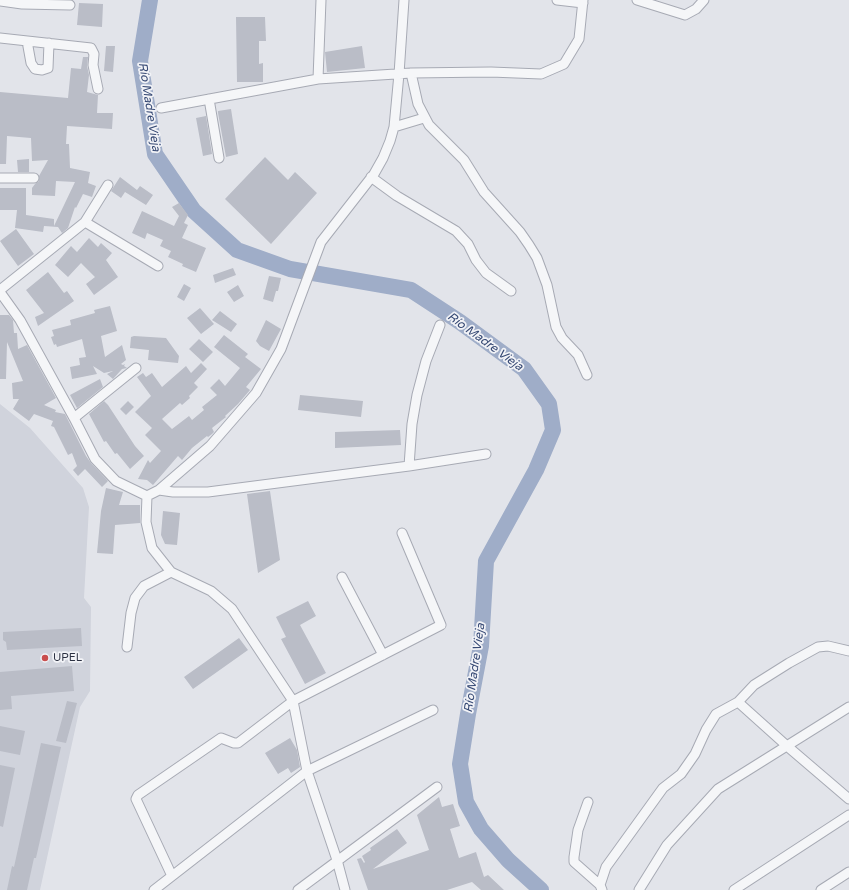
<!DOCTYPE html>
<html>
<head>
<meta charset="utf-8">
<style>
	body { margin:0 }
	canvas { display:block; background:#e2e4ea }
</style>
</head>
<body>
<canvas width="849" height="890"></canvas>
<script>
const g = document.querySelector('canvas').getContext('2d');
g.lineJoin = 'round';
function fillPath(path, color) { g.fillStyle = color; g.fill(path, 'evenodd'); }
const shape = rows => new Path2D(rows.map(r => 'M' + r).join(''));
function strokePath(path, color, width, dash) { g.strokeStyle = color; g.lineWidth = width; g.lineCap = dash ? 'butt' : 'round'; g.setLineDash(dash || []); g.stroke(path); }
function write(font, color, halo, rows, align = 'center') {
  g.font = font + ' "Varela Round",sans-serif'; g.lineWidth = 3.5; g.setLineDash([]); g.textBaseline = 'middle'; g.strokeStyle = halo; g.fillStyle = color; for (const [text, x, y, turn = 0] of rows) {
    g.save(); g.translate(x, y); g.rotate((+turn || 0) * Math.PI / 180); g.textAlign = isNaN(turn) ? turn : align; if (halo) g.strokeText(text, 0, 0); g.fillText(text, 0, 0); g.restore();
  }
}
fillPath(shape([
	[0,404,30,428,83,488,89,507,84,598,91,607,90,691,80,707,40,890,0,890]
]), '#d0d3dc');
strokePath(shape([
	[150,0,140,61,155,154,194,211,237,250,290,269,411,290,460,322,524,369,549,404,553,430,536,470,486,561,481,646,468,714,460,764,466,802,481,829,508,860,541,890]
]), '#9fadc8', 16);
fillPath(shape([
	[79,3,103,4,102,27,77,25],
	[236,17,265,17,266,41,259,41,259,64,263,63,263,82,237,82],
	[106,46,115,46,113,72,104,71],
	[362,46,365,68,327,72,325,52],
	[83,57,88,57,87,66,89,75,87,92,98,95,97,113,113,113,112,129,67,126,66,144,69,144,70,168,90,172,88,183,96,186,92,197,83,194,76,208,75,207,68,228,62,233,58,227,44,226,43,232,15,228,17,210,0,210,0,188,26,188,26,215,54,219,54,226,75,182,56,181,55,196,32,195,32,188,35,184,39,181,39,176,48,160,32,161,31,138,7,136,6,164,0,164,0,92,68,98,71,68,81,69],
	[231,109,238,154,226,157,218,113,218,111],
	[206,116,212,154,203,156,196,118],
	[265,157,288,180,295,172,317,193,271,244,225,199],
	[29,159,29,172,18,172,17,160],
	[120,177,137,190,140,186,153,195,146,205,125,192,121,198,111,191],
	[179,203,188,215,184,223,188,225,182,238,206,248,196,272,182,266,183,264,168,257,171,251,160,246,163,240,147,233,145,239,132,233,142,211,174,226,179,216,172,207],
	[16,229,34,254,18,266,0,241],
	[89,238,98,247,101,243,112,253,106,260,118,277,94,295,86,284,95,277,81,263,68,277,55,265,71,246,77,252],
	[233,268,236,275,215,283,213,275],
	[48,272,64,293,67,291,74,301,38,326,35,317,44,313,26,290],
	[269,276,281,278,278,291,276,291,273,302,263,299],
	[184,284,191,288,184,301,177,297],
	[238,285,244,296,234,302,227,292],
	[110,306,117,331,101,336,105,357,122,345,126,360,121,364,123,365,125,364,124,366,127,368,122,369,113,379,107,374,113,371,104,373,93,366,97,374,72,379,70,367,80,365,79,358,86,357,82,339,57,347,56,344,54,345,51,337,54,336,52,330,71,325,70,320,95,313,94,310],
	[200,308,214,324,201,334,187,318],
	[220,311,237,324,231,332,212,320],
	[0,315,9,315,13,320,14,333,17,333,18,349,27,345,56,398,44,405,56,410,55,412,65,414,86,456,91,463,108,481,102,487,85,469,78,476,73,470,77,466,72,453,68,455,54,427,51,426,53,421,34,414,29,421,13,409,19,399,13,399,12,383,23,381,7,342,6,379,0,379],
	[266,320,281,329,269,351,260,346,256,341],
	[224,335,248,354,245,357,261,369,246,387,250,390,238,404,225,416,226,417,212,428,214,432,212,434,208,437,207,436,192,448,182,460,178,456,153,485,147,480,138,479,148,460,150,463,161,451,145,435,152,428,135,412,151,396,137,377,143,373,146,377,152,373,162,387,186,366,191,373,201,363,207,369,194,383,198,387,189,396,190,398,182,405,180,403,162,419,172,429,189,416,192,420,204,410,202,407,217,395,210,388,219,379,225,386,240,368,214,347],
	[134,336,166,338,179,356,178,363,148,360,149,350,130,348,131,337],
	[199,339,213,352,203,362,189,349],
	[100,379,103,387,77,408,70,395],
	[300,395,363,401,361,417,298,410],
	[104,401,108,405,135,446,144,456,130,469,117,453,115,454,106,441,104,442,89,414],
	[128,401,134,407,126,415,120,409],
	[400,430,401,445,335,448,335,432],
	[106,488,123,492,119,505,140,505,140,523,115,525,113,554,97,553,101,511],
	[270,491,280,560,258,573,247,494],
	[163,511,180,513,177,545,165,544,161,535],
	[308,601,316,616,300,625,326,673,305,684,281,639,286,637,276,617],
	[81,628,82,646,7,650,6,642,3,640,3,632],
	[239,638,248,650,193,689,184,677],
	[72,666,74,691,11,696,12,709,0,710,0,672],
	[67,701,77,703,66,743,56,741],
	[0,726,25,731,20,755,0,751],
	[290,738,297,750,300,767,291,773,288,768,278,774,265,753],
	[41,743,61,747,36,858,34,858,27,890,7,890,12,866,14,867],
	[0,765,15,768,3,827,0,826],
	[439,797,442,807,453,804,460,826,450,829,459,858,476,852,484,877,488,875,504,890,481,890,472,882,447,890,368,890,357,859,361,858,364,863,365,862,362,856,371,850,370,848,397,829,407,843,373,869,429,850,417,815]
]), '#babdc7');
const minor = shape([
	[557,0,583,3],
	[637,0,685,15,696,9,704,0],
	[0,1,22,4,70,5],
	[0,38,91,48,94,54,93,65,98,89],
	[27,41,31,63,35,69,42,70,48,68,49,43],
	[411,73,418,104,429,125,464,160,484,192,520,232,529,245,537,258,547,285,556,327,562,338,578,355,587,375],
	[318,79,321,0],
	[209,99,219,158],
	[161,108,318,79,411,73,491,72,541,74,564,64,579,39,583,0],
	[394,127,424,118],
	[371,177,397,196,456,231,468,244,476,260,486,273,511,291],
	[0,178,34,178],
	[85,222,158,266],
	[0,290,85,222,108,185],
	[0,292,20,320,74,418,95,459,116,481,147,496,159,490,210,446,256,393,281,349,321,242,374,174,383,158,390,141,394,127,399,74,404,0],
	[74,418,136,368],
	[409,466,412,424,417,395,426,361,440,325],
	[159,490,173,492,208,492,409,466,486,454],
	[147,496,146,522,152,548,171,572,211,591,232,609,293,701,307,771,337,860,345,890],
	[342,577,383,655],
	[127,647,131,613,135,598,144,586,171,572],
	[738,702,787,746,849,799],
	[588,802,578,830,574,857,574,862,600,885],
	[172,876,136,799,138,795,221,738,234,743,238,743,293,701,441,625,402,533],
	[154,890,307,771,433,710],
	[298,890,437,787],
	[602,890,600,885,606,867,663,788,681,774,695,754,706,730,716,714,738,702,754,685,789,663,818,647,828,646,849,651],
	[639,890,667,845,718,789,849,707],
	[734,890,849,815],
	[821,890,849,872]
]);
strokePath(minor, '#a7aab4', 11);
strokePath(minor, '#f5f6f8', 9);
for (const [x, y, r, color] of [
	[45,658,4,"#c94d4d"]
]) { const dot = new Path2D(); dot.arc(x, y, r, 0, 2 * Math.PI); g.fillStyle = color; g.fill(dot); strokePath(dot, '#f2f3f7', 1.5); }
write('11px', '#2b3041', '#f2f3f7', [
	["UPEL",53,658]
], 'left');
write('italic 12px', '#364974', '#f2f3f7', [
	["Río Madre Vieja",149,107,81],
	["Río Madre Vieja",485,342,36],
	["Río Madre Vieja",475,668,-82]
]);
</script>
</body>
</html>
